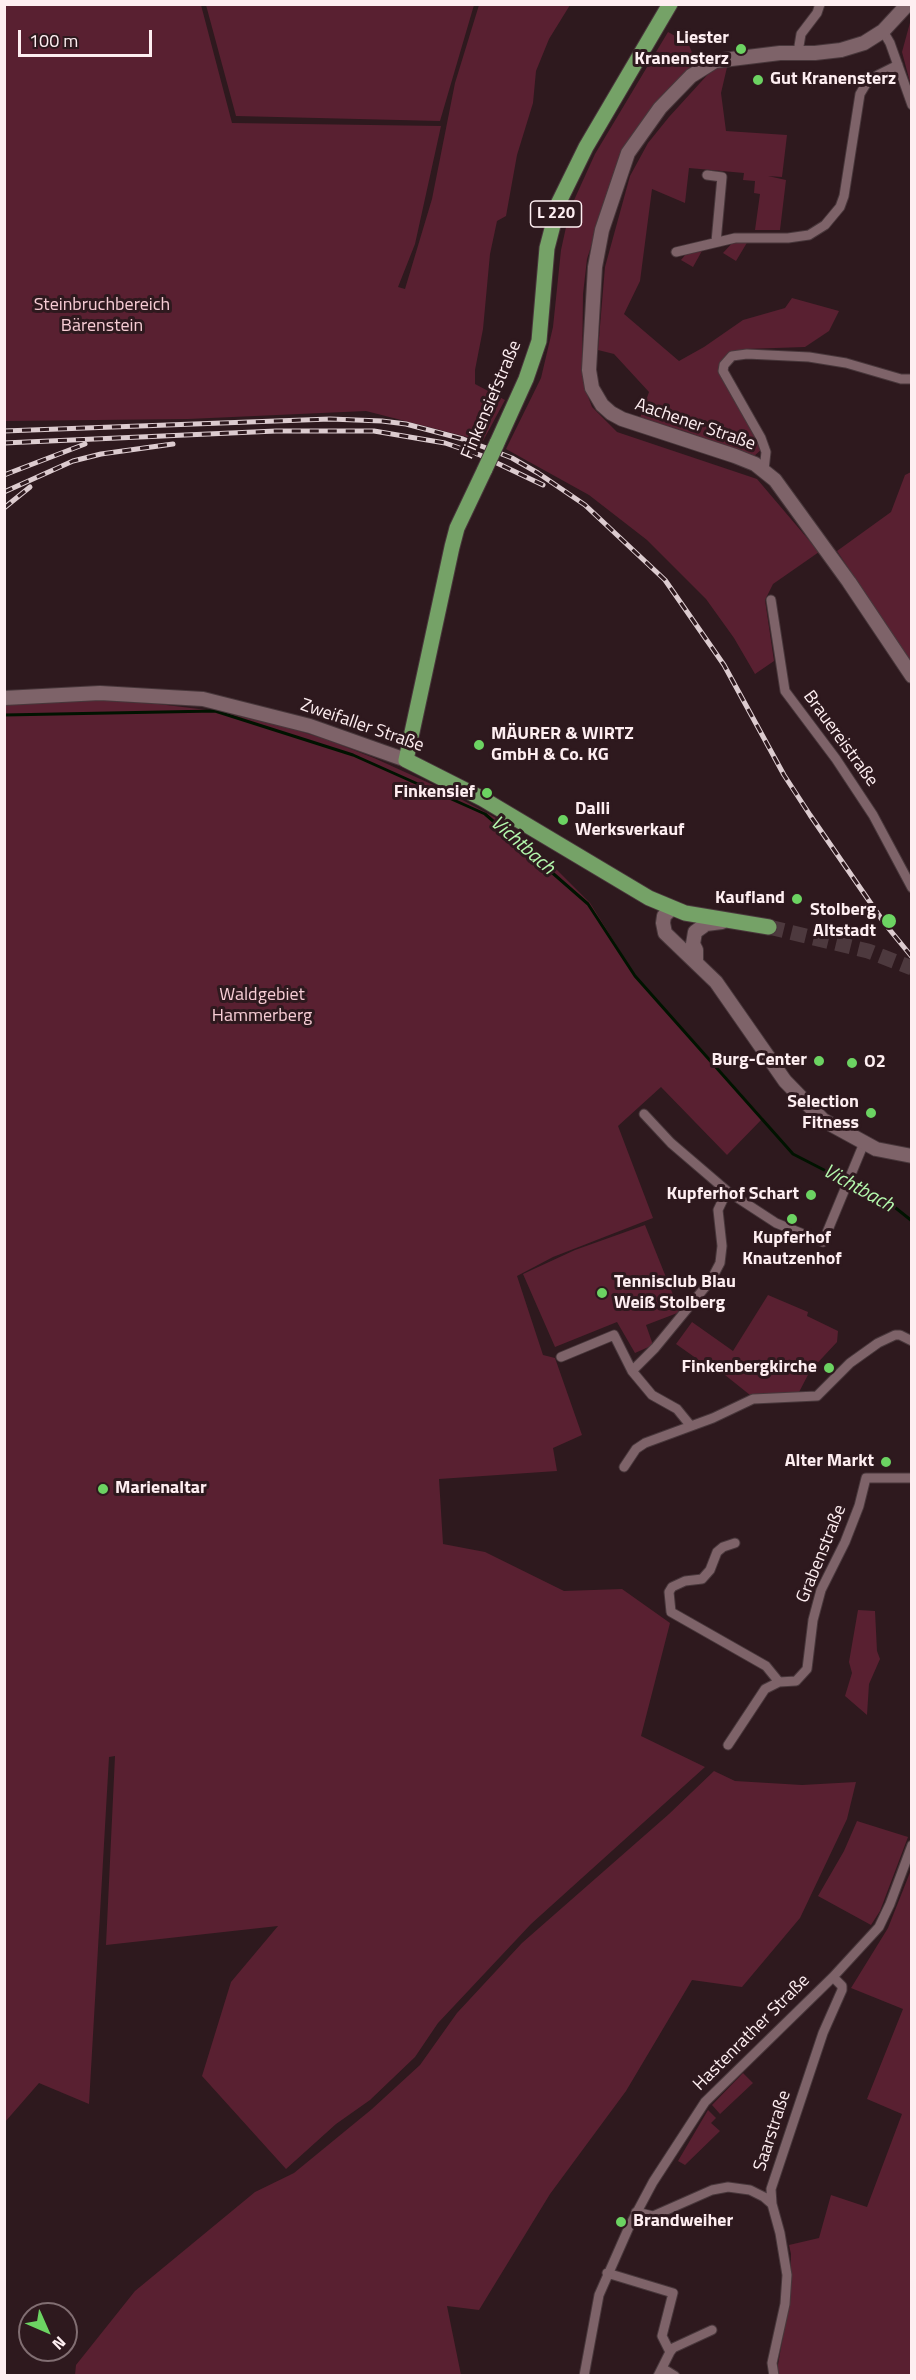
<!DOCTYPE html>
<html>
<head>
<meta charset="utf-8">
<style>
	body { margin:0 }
	#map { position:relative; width:916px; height:2380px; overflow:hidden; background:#2e191e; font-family:"Titillium Web",sans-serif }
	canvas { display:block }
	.frame { position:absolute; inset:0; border:6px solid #feeef1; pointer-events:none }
	.north { position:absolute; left:18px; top:2302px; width:60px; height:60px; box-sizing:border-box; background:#2e191e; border:2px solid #816e72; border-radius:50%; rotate:135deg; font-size:16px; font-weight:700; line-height:24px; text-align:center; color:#feeef1 }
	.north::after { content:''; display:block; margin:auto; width:21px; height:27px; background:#6cd362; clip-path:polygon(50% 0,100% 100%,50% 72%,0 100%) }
	.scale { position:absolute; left:18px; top:30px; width:134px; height:27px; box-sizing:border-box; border:3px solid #feeef1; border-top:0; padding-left:8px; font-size:18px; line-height:21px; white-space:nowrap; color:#feeef1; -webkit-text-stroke:4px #2e191e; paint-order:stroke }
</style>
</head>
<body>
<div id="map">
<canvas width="916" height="2380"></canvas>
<div class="frame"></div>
<div class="north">N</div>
<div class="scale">100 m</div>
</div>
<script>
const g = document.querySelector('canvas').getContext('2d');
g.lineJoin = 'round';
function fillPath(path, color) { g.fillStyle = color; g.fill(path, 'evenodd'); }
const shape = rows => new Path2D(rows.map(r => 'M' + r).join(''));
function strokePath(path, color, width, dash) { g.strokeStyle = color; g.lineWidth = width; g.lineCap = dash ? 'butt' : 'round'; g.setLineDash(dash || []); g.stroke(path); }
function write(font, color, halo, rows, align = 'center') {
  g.font = font + ' "Titillium Web",sans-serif'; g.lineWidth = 6; g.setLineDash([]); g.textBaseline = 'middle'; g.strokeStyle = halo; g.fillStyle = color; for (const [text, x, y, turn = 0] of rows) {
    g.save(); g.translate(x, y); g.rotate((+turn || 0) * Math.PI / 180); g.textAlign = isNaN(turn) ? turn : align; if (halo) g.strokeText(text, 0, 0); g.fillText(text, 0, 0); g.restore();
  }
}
fillPath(shape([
	[4,5,201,5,232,123,441,126,415,244,398,287,405,289,432,199,455,83,479,5,570,5,549,39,536,71,533,103,517,155,506,216,497,221,490,254,483,329,475,370,475,384,505,400,483,441,366,411,188,419,5,421],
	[206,5,206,4,474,5,440,121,236,116],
	[911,19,911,86,902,52],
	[668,32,688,43,694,57,691,59,696,65,616,169,587,259,583,294,582,370,586,391,592,407,617,432,757,479,819,552,773,584,765,600,774,661,755,674,734,638,706,599,647,540,589,495,506,449,541,378,553,327,561,250,570,209,595,154],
	[728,63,721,93,726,131,787,135,782,177,768,176,786,180,780,230,755,230,760,194,754,193,755,181,743,180,744,173,689,168,685,203,652,189,640,281,624,314,679,361,704,347,743,320,785,308,792,298,839,311,829,331,805,347,746,349,732,353,719,364,719,373,762,449,753,457,687,432,640,418,649,392,614,354,598,350,605,267,630,176,648,143,669,117,710,72],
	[734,241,748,241,736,261,723,253],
	[703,249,693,267,681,260,686,254],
	[911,472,911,662,837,551,891,512,905,475],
	[50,701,93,700,158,704,215,711,273,723,325,739,374,758,440,788,496,818,537,850,590,903,635,975,763,1118,727,1155,661,1087,618,1126,653,1218,553,1257,517,1276,543,1355,555,1358,582,1435,553,1448,557,1471,439,1479,443,1544,485,1552,564,1591,622,1589,670,1623,641,1736,705,1767,531,1924,438,2023,415,2057,370,2100,336,2124,286,2169,202,2076,231,1982,278,1926,106,1945,115,1756,109,1757,89,2104,39,2083,5,2122,5,704],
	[645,1225,680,1312,646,1325,653,1345,635,1353,617,1322,555,1347,523,1274,575,1250],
	[768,1295,808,1312,807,1316,838,1331,837,1342,810,1371,798,1394,750,1395,720,1371,722,1368,717,1373,676,1344,692,1322,733,1351],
	[858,1610,875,1611,877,1651,880,1659,869,1684,867,1715,845,1696,852,1673,849,1662],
	[714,1771,735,1781,802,1785,856,1782,847,1819,800,1918,742,1987,692,1980,626,2091,550,2194,479,2310,447,2306,461,2375,75,2375,76,2365,135,2291,255,2192,294,2173,372,2109,420,2065,457,2013,522,1943,669,1814],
	[857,1821,908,1837,880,1911,871,1925,818,1896,844,1851],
	[911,1870,911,2375,779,2376,777,2370,790,2297,791,2254,789,2245,819,2238,831,2195,867,2207,902,2114,867,2099,903,2009,851,1988,888,1928],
	[743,2073,753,2083,720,2114,712,2105],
	[708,2110,716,2118,711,2123,720,2131,685,2165,678,2161]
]), '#592031');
strokePath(shape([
	[4,715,215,711,353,755,485,814,588,904,635,976,793,1154,892,1205,912,1221]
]), '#001300', 3);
strokePath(shape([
	[769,927,868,951,912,968]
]), '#4d393e', 15, [15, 8]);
const street = shape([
	[883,31,890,43,912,105],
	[798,52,801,34,817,13,820,4],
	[707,175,722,177,716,242],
	[676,252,735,238,788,238,809,235,825,225,840,207,844,196,860,94,866,84,878,75,898,65],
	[764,470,766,452,761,438,723,371,724,365,732,356,747,354,809,357,846,363,901,379,912,379],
	[771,600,785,691,836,759,873,815,912,888],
	[644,1114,671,1143,727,1191,776,1223,823,1242,864,1143],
	[561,1357,614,1335,632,1371,652,1395,677,1409,690,1425],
	[632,1371,655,1348,711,1280,720,1263,722,1246,718,1210,727,1191],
	[624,1467,636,1449,645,1443,713,1418,753,1399,817,1396,850,1363,878,1343,895,1335,900,1335,912,1341],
	[735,1543,723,1547,717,1552,710,1570,702,1579,685,1581,672,1587,669,1592,671,1612,766,1666,779,1682],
	[728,1745,765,1689,779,1682,796,1681,807,1669,813,1620,821,1590,845,1542,859,1506,866,1478,912,1478],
	[636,2212,653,2216,712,2190,728,2187,750,2190,764,2197,772,2204],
	[607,2273,673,2293,662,2336,670,2352,658,2376],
	[670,2352,673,2348,712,2330],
	[662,2368,675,2376],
	[584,2376,599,2295,629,2227,653,2182,705,2102,833,1977,879,1927,890,1904,912,1845],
	[774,2376,772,2363,785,2304,787,2275,780,2233,772,2204,771,2189,823,2033,842,1990,842,1986,833,1977]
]);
const secondary = shape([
	[908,4,883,31,864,43,841,50,815,53,780,53,715,61,691,76,660,108,628,153,602,230,595,267,589,370,592,388,602,405,611,413,622,419,735,456,755,464,775,480,849,582,912,676],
	[4,698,100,693,203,699,310,726,406,760],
	[672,908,664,916,663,923,665,933,716,982,785,1081,823,1120,876,1149,912,1156],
	[696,961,696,950,693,944,695,932,706,924,722,922]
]);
const primary = shape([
	[497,443,526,379,539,341,547,248,559,202,586,147,670,4],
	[485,469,457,528,452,547,406,760,483,799,649,898,685,913,769,927]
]);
strokePath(street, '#48373b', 11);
strokePath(secondary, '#48373b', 16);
strokePath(primary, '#48373b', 17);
strokePath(street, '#7e6369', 9);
strokePath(secondary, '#7e6369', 14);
strokePath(primary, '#75a267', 15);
const rail = shape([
	[4,431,330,419,382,421,406,424,463,439,512,458,538,473,585,505,665,580,724,665,784,775,810,815,885,924,912,957],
	[4,443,276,431,374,431,445,443,480,455,543,485],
	[4,475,85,444],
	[4,492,73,461,101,454,173,444],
	[4,508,30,487]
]);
strokePath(rail, '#dccbcf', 5);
strokePath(rail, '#2e191e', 3, [9]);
const primaryBridge = shape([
	[485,469,497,443]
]);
strokePath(primaryBridge, '#48373b', 17, []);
strokePath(primaryBridge, '#75a267', 15);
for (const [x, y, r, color] of [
	[741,49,6,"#6cd362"],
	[758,80,6,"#6cd362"],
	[479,745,6,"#6cd362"],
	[487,793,6,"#6cd362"],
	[563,820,6,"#6cd362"],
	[797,899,6,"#6cd362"],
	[889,921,8,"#6cd362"],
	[819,1061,6,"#6cd362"],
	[852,1063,6,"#6cd362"],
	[871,1113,6,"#6cd362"],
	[811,1195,6,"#6cd362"],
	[792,1219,6,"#6cd362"],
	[602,1293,6,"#6cd362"],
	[829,1368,6,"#6cd362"],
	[886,1462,6,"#6cd362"],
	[103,1489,6,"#6cd362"],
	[621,2222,6,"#6cd362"]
]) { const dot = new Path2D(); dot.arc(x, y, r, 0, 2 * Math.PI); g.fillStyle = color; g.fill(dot); strokePath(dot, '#2e191e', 2); }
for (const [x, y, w] of [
	[556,214,51]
]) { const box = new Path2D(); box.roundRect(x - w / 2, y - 13, w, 26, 4.5); g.fillStyle = '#2e191e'; g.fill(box); strokePath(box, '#feeef1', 1.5); }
write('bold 16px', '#feeef1', null, [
	["L 220",556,214]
]);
write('bold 18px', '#feeef1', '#2e191e', [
	["Liester",729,39],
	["Kranensterz",729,60],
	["Gut Kranensterz",770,80,"left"],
	["MÄURER & WIRTZ",491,735,"left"],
	["GmbH & Co. KG",491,756,"left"],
	["Finkensief",475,793],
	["Dalli",575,810,"left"],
	["Werksverkauf",575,831,"left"],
	["Kaufland",785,899],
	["Stolberg",876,911],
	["Altstadt",876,932],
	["Burg-Center",807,1061],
	["O2",864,1063,"left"],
	["Selection",859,1103],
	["Fitness",859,1124],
	["Kupferhof Schart",799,1195],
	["Kupferhof",792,1239,"center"],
	["Knautzenhof",792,1260,"center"],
	["Tennisclub Blau",614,1283,"left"],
	["Weiß Stolberg",614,1304,"left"],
	["Finkenbergkirche",817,1368],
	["Alter Markt",874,1462],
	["Marienaltar",115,1489,"left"],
	["Brandweiher",633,2222,"left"]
], 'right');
write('18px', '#f7cdd5', '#2e191e', [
	["Steinbruchbereich",102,306],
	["Bärenstein",102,327],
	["Waldgebiet",262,996],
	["Hammerberg",262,1017]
]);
write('18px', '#feeef1', '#2e191e', [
	["Finkensiefstraße",492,400,-67],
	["Aachener Straße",695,425,19],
	["Zweifaller Straße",362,726,19],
	["Brauereistraße",840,739,54],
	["Grabenstraße",822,1554,-68],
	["Hastenrather Straße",752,2033,-45],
	["Saarstraße",773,2131,-72]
]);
write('italic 20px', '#b4f9ad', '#2e191e', [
	["Vichtbach",522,846,41],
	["Vichtbach",858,1189,29]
]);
</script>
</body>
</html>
